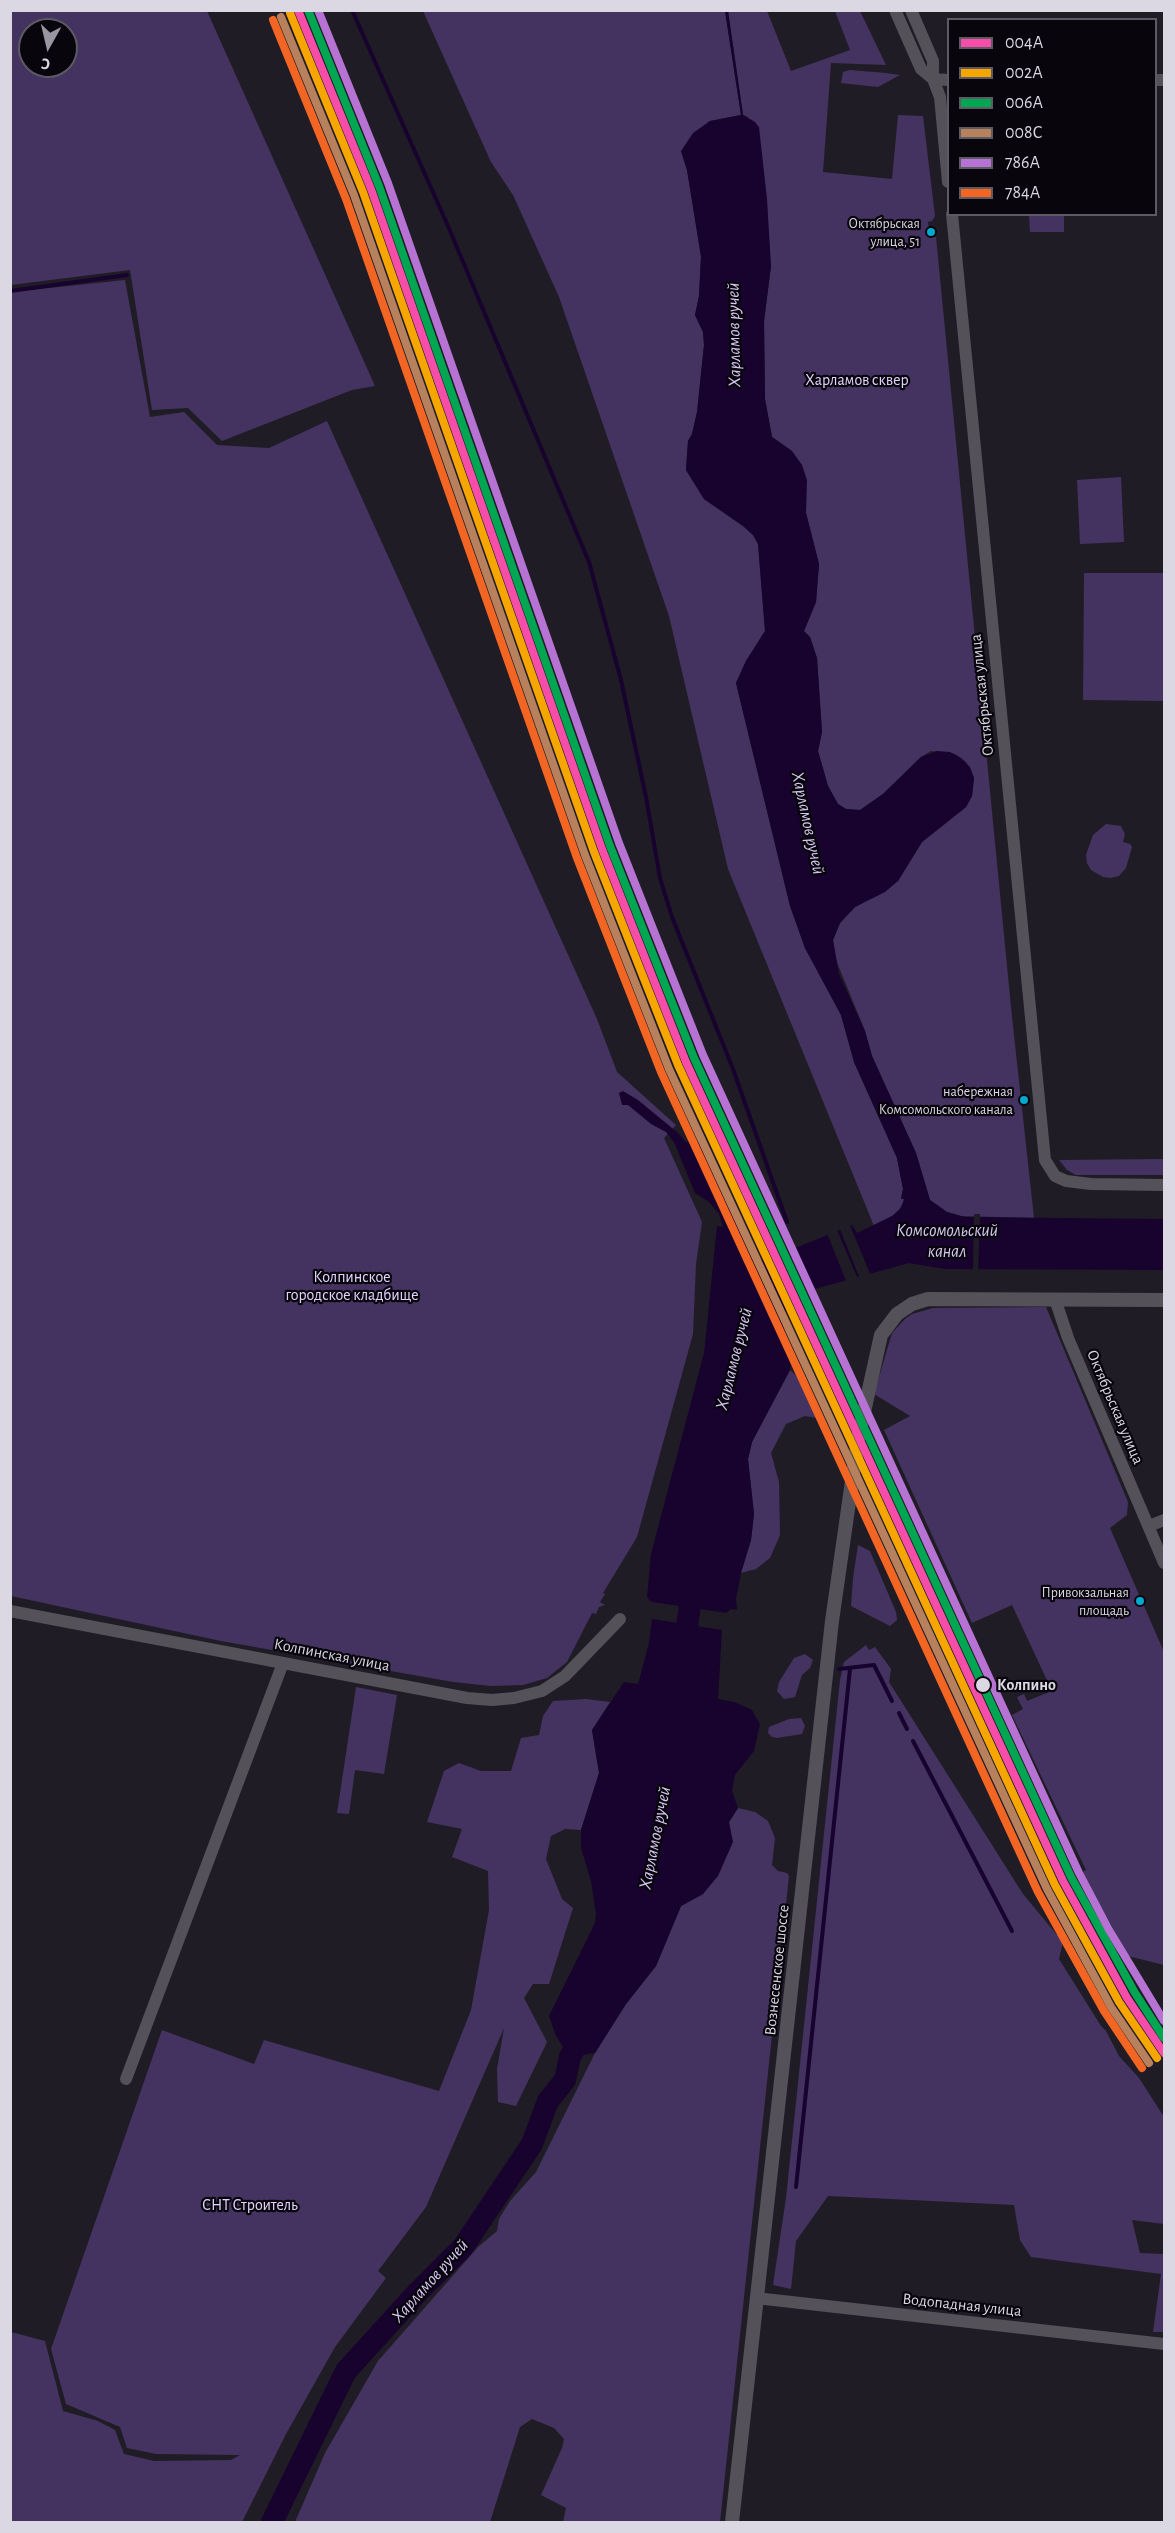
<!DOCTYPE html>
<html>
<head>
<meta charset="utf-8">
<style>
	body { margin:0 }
	#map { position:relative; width:1175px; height:2533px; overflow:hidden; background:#201c26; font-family:"Alegreya Sans",sans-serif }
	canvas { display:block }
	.frame { position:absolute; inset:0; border:12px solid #dbd7e3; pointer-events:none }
	.legend { position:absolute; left:947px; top:18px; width:210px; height:198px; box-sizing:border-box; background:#08060c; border:2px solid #5c5a62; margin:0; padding:8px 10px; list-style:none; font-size:18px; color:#dbd7e3 }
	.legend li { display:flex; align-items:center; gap:12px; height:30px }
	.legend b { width:30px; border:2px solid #5c5a62 }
	.north { position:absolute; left:18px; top:18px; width:60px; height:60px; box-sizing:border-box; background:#08060c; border:2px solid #5c5a62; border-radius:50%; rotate:188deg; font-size:16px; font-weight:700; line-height:24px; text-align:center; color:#dbd7e3 }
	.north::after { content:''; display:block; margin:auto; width:21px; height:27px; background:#9a96a1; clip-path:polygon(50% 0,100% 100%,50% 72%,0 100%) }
</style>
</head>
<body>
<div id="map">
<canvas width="1175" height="2533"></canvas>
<div class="frame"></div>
<ul class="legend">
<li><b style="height:8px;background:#f54da8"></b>004А</li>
<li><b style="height:8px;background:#f7a600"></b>002А</li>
<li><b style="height:8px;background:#00a651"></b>006А</li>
<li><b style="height:8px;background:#b6815c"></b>008С</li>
<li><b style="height:8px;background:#b673d3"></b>786А</li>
<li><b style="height:8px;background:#f26522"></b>784А</li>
</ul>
<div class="north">С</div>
</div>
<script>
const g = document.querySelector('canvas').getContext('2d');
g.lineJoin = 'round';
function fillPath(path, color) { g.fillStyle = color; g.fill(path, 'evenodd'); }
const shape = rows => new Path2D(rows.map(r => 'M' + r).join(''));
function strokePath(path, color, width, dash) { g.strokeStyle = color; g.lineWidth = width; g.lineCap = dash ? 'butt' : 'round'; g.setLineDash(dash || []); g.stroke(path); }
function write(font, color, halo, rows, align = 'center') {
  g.font = font + ' "Alegreya Sans",sans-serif'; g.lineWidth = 4.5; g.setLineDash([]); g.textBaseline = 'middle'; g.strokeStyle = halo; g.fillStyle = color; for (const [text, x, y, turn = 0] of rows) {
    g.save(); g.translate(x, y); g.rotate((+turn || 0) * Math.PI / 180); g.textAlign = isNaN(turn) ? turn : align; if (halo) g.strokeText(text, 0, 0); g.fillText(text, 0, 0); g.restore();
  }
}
fillPath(shape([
	[10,11,207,11,375,386,352,390,222,441,188,408,152,410,130,270,11,285],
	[30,30,66,30,66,66,30,66],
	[423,11,725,11,741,115,710,121,681,151,687,170,701,257,699,296,695,315,703,332,704,345,697,412,692,434,688,441,686,470,704,499,743,526,753,535,758,544,765,631,746,661,736,683,790,906,805,948,841,1015,854,1062,897,1158,903,1189,901,1198,905,1199,904,1202,896,1214,874,1226,728,869,669,616,559,297,513,195,491,162],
	[728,11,767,11,791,71,850,50,835,11,860,11,886,65,831,63,823,172,892,179,898,115,923,116,935,216,932,221,928,222,930,237,936,237,1012,1017,1034,1218,960,1216,947,1212,930,1200,916,1153,872,1056,865,1031,836,960,833,940,840,923,855,907,898,881,922,842,966,807,972,796,974,778,966,762,955,754,931,751,921,757,883,794,860,810,846,809,838,804,828,786,818,751,822,732,817,658,810,637,804,631,816,602,819,564,806,513,806,490,792,451,772,437,765,399,764,321,771,266,748,117,743,115],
	[850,70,886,73,900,75,878,87,841,83,843,72],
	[1029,215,1064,215,1064,232,1030,232],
	[125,280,150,417,184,412,217,445,269,448,327,421,597,1019,617,1072,676,1125,664,1138,702,1222,696,1264,693,1334,637,1537,603,1593,605,1594,600,1602,605,1605,599,1607,596,1614,592,1613,567,1662,547,1678,523,1685,491,1686,453,1682,221,1641,11,1596,11,292],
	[1121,477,1124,542,1080,544,1077,480],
	[1084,573,1164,573,1164,701,1083,700],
	[1106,824,1121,826,1125,834,1123,842,1130,844,1132,847,1126,868,1119,876,1110,878,1103,877,1091,870,1087,863,1086,855,1093,835],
	[1164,1159,1164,1175,1076,1175,1067,1170,1059,1160],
	[1046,1307,1128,1502,1127,1515,1110,1528,1164,1652,1164,1965,1128,1956,1082,1872,1086,1870,1012,1715,1023,1709,1017,1697,1024,1694,1027,1701,1052,1691,1012,1605,972,1623,884,1430,910,1416,874,1394,892,1333,905,1319,912,1314,933,1308],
	[790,1370,802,1381,817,1418,805,1416,786,1424,771,1453,779,1482,780,1535,770,1558,756,1569,741,1573,751,1540,754,1514,748,1459,752,1442],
	[858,1545,870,1551,896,1612,897,1620,890,1626,851,1606,853,1578],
	[866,1645,869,1650,875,1647,891,1669,889,1682,1023,1894,1063,1942,1059,1959,1101,2026,1106,2031,1119,2056,1139,2078,1164,2117,1164,2224,1132,2220,1140,2253,1164,2254,1164,2332,1153,2332,1161,2274,1031,2257,1020,2240,1014,2205,828,2196,796,2241,791,2289,773,2285,786,2198,840,1680,844,1662],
	[805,1654,813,1660,810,1668,802,1675,795,1697,784,1699,777,1691,779,1682,794,1658],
	[356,1687,397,1695,384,1774,355,1770,349,1814,337,1813],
	[586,1699,610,1702,592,1730,599,1773,581,1830,565,1829,551,1836,546,1859,562,1899,573,1908,549,1984,533,1984,524,1998,547,2042,516,2106,498,2102,497,2069,504,2028,426,2207,378,2271,386,2278,335,2347,286,2434,242,2522,11,2522,11,2332,45,2341,63,2411,98,2421,115,2430,124,2454,154,2461,231,2460,240,2455,156,2454,127,2448,120,2427,66,2404,51,2349,162,2030,254,2064,264,2040,439,2091,471,2010,489,1910,488,1871,452,1857,462,1829,427,1822,444,1771,459,1763,481,1771,511,1771,521,1738,539,1735,543,1716,553,1701],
	[801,1718,805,1726,802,1734,777,1738,772,1737,768,1733,769,1727,789,1719],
	[738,1808,755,1812,768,1821,775,1838,772,1865,778,1871,787,1873,789,1876,720,2522,563,2522,566,2508,541,2495,562,2448,564,2439,554,2428,532,2419,520,2427,490,2522,295,2522,325,2453,378,2361,478,2247,497,2231,499,2219,510,2201,536,2172,595,2053,626,2004,656,1966,681,1906,703,1894,729,1822]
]), '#443360');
fillPath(shape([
	[725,11,728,11,743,115,755,122,759,127,767,199,771,266,764,321,765,399,772,437,792,451,802,465,807,480,806,513,819,564,816,602,804,631,810,637,817,658,822,732,818,751,828,786,838,804,846,809,860,810,883,794,921,757,937,751,950,752,961,758,970,767,974,778,972,796,966,807,922,842,898,881,885,892,855,907,840,923,833,940,839,974,865,1031,872,1056,916,1153,930,1200,947,1212,965,1217,1164,1219,1164,1270,945,1269,909,1263,811,1290,788,1305,785,1312,784,1327,785,1336,793,1349,790,1370,752,1442,748,1459,754,1514,751,1540,741,1573,736,1599,737,1610,731,1609,726,1613,651,1602,647,1597,651,1554,704,1353,717,1226,723,1227,719,1214,709,1202,695,1193,674,1142,666,1132,651,1124,628,1105,622,1105,619,1093,623,1091,638,1100,678,1133,686,1142,704,1140,736,1220,751,1253,756,1257,766,1260,852,1225,857,1233,892,1216,901,1208,904,1199,901,1199,903,1189,897,1158,854,1062,841,1015,805,948,790,906,736,683,746,661,765,631,758,544,753,535,743,526,704,499,686,470,688,441,692,434,697,412,704,345,703,332,695,315,699,296,701,256,687,170,681,151,693,133,710,121,741,115],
	[652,1619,722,1630,718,1699,734,1702,752,1710,760,1724,754,1751,735,1775,732,1791,738,1808,729,1822,733,1842,718,1876,703,1894,681,1906,656,1966,626,2004,595,2053,570,2057,556,2036,549,2016,595,1923,596,1914,591,1881,581,1848,581,1830,599,1773,592,1730,624,1682,638,1684,649,1643]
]), '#17032e');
fillPath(shape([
	[974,1214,980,1214,978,1272,973,1271],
	[849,1223,871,1276,860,1279,839,1227],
	[836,1228,858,1279,847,1283,826,1231],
	[788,1248,810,1295,791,1308,766,1256],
	[651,1602,726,1613,726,1616,650,1605]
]), '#201c26');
strokePath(shape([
	[352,10,448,226,589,562,621,680,646,797,660,878,672,917,733,1069,787,1222],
	[10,291,127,275],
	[839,1669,874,1665,892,1701],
	[899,1713,907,1729],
	[913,1741,1012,1931],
	[796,2187,850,1669]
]), '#17032e', 4);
strokePath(shape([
	[683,1655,694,1577],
	[272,2522,346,2371,418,2292,463,2247,532,2144,548,2101,565,2080,570,2057,583,2031]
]), '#17032e', 22);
strokePath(shape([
	[895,10,921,69,933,79],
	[911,10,933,61,933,79,940,97,948,182],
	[933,79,948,80],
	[1156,80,1164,80],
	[952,214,1045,1160,1055,1176,1066,1181,1091,1184,1164,1185],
	[1055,1299,1068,1338,1164,1563],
	[1149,1526,1164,1520],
	[10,1611,467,1698,492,1700,514,1698,542,1691,565,1676,620,1619],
	[126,2079,283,1663],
	[756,2298,1164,2344]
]), '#545159', 12);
strokePath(shape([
	[732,2522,832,1621,858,1439,881,1335,897,1314,912,1304,928,1299,1164,1300]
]), '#545159', 14);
strokePath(shape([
	[298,10,371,189,602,849,686,1062,1063,1881,1127,1998,1164,2053]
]), '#f54da8', 8);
strokePath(shape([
	[290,13,363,192,594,852,678,1065,1055,1885,1119,2002,1157,2058]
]), '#f7a600', 8);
strokePath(shape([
	[308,10,379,186,610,846,694,1058,1071,1877,1135,1993,1164,2038]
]), '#00a651', 8);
strokePath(shape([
	[281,17,354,195,585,855,669,1069,1047,1889,1111,2007,1149,2063]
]), '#b6815c', 8);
strokePath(shape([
	[318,10,388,183,619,843,703,1055,1079,1873,1109,1930,1164,2021]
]), '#b673d3', 8);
strokePath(shape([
	[273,20,346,199,577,858,661,1072,1038,1892,1104,2011,1142,2068]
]), '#f26522', 8);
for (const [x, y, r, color] of [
	[931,232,5,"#00a9ce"],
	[1024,1100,5,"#00a9ce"],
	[1140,1601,5,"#00a9ce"],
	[983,1685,8,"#dbd7e3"]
]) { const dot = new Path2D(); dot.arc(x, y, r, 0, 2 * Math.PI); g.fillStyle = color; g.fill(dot); strokePath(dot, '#08060c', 2); }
write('14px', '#dbd7e3', '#08060c', [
	["Октябрьская",920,224],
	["улица, 51",920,242],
	["набережная",1013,1092],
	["Комсомольского канала",1013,1110],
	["Привокзальная",1129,1593],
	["площадь",1129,1611]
], 'right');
write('16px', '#e1d3fe', '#08060c', [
	["Харламов сквер",857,380],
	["Колпинское",352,1277],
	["городское кладбище",352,1295],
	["СНТ Строитель",250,2205]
]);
write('16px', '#dbd7e3', '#08060c', [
	["Октябрьская улица",982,695,-96],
	["Октябрьская улица",1115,1407,67],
	["Колпинская улица",332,1655,11],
	["Вознесенское шоссе",777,1970,-84],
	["Водопадная улица",962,2305,6]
]);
write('bold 16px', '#dbd7e3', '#08060c', [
	["Колпино",997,1685]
], 'left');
write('italic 18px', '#d6c7f2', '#08060c', [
	["Харламов ручей",734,335,-91],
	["Харламов ручей",808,823,78],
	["Комсомольский",947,1231],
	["канал",947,1252],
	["Харламов ручей",734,1359,-76],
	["Харламов ручей",655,1838,-79],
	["Харламов ручей",430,2281,-48]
]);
</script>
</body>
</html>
